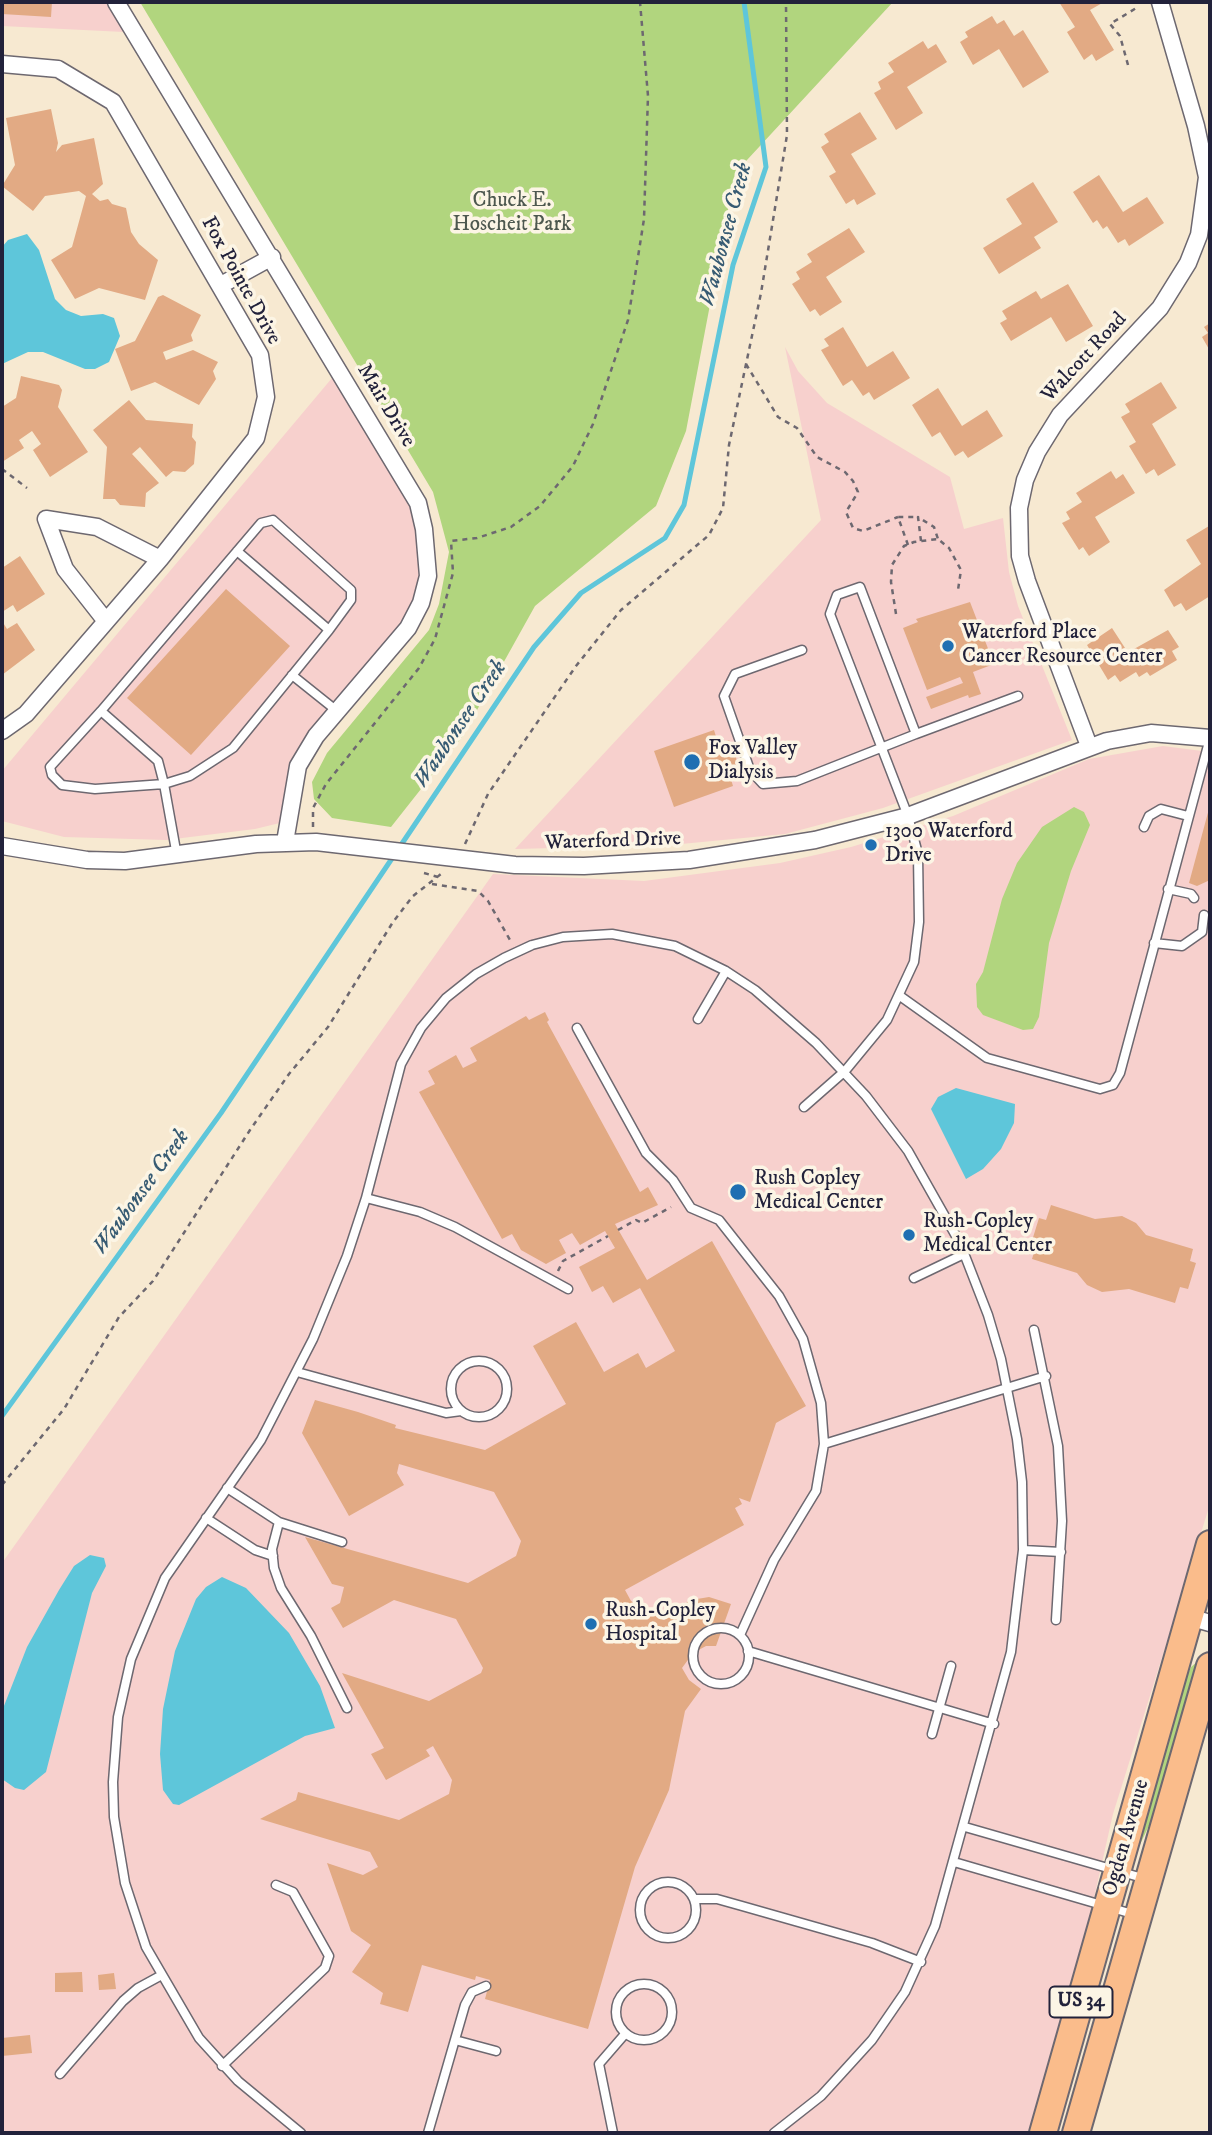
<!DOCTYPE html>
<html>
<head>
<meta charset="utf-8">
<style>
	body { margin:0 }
	#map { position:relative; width:1212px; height:2135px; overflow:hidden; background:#f7e9d1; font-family:"IM FELL DW Pica",serif }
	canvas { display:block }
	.frame { position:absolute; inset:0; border:4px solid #22223b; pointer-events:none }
</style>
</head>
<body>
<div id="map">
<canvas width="1212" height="2135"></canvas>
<div class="frame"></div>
</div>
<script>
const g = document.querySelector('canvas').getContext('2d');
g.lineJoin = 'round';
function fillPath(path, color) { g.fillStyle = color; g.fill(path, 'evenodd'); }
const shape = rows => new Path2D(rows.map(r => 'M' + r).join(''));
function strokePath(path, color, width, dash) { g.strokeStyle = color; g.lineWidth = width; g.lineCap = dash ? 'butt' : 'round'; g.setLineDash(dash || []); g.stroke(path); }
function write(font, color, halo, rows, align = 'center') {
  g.font = font + ' "IM FELL DW Pica",serif'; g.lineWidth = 7; g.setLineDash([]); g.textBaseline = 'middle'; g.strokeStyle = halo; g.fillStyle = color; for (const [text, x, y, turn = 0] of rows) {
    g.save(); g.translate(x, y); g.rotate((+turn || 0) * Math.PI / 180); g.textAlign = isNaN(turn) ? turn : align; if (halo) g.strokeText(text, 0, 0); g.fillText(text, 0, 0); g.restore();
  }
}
fillPath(shape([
	[2,2,106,2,124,32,2,26],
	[785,347,798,371,827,403,950,477,964,529,1003,518,1009,572,1018,606,1072,740,883,808,785,834,671,845,515,849,821,520],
	[332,378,379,446,408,498,422,550,421,584,412,619,333,703,312,739,288,821,255,829,166,840,64,837,2,821,2,771],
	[1163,746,1210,752,1210,1504,1113,1814,1079,1964,1031,2133,2,2133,2,1563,493,874,644,881,780,863,851,847,953,816,1089,759]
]), '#f7d0cd');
fillPath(shape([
	[140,2,893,2,735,173,686,431,656,506,535,606,462,737,391,827,332,818,314,799,312,782,327,753,429,630,439,604,449,552,433,492],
	[1074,807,1084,812,1090,825,1071,871,1049,943,1039,1017,1033,1029,1023,1030,983,1015,977,1007,976,984,983,972,1002,899,1017,863,1042,827],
	[1198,1661,1154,1815,1136,1853,1133,1852,1181,1690,1191,1667]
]), '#b1d57e');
fillPath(shape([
	[27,234,39,250,55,299,66,310,81,316,103,314,114,318,120,336,109,362,95,369,85,369,43,352,28,352,2,364,2,247,8,240],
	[956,1088,1015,1104,1014,1123,1001,1149,983,1169,966,1179,931,1109,938,1097],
	[90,1555,104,1558,106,1566,92,1593,46,1772,24,1790,15,1788,2,1779,2,1711,27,1647,59,1590,74,1566],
	[222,1577,246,1588,289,1633,320,1686,335,1728,305,1736,179,1805,173,1804,163,1790,160,1754,163,1709,175,1651,196,1599,206,1587]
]), '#5ec6da');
strokePath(shape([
	[2,1416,221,1113,534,647,581,593,665,538,684,505,733,265,766,167,744,2]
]), '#5ec6da', 5);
fillPath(shape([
	[2,2,52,2,51,17,2,14],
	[1059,2,1104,2,1090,10,1114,50,1096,61,1092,54,1084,60,1067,32,1075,27],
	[992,16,997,24,1004,20,1014,36,1023,30,1049,72,1023,88,999,49,973,65,960,42,968,37,965,32],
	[923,41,928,49,936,44,947,62,907,87,923,113,896,130,874,93,881,89,878,82,894,72,888,63],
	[51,109,58,143,56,152,62,145,94,138,103,184,92,194,100,201,108,199,112,204,126,208,131,232,139,244,158,260,145,300,99,288,75,299,51,260,72,247,86,196,79,191,45,196,33,211,2,186,15,165,6,118],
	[860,112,877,139,851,154,876,194,857,205,854,199,846,204,829,176,836,172,821,147,829,142,824,134],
	[1099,175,1123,212,1147,197,1164,223,1129,246,1125,239,1118,243,1107,226,1103,229,1097,220,1093,223,1073,192],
	[1033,182,1058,222,1034,237,1041,248,999,274,983,248,1022,224,1006,199],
	[849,228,865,252,826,277,842,302,820,316,815,309,810,312,792,284,800,279,796,272,812,262,807,254],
	[1068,284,1093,326,1066,342,1051,317,1011,341,1000,323,1007,319,1002,311,1036,291,1041,299],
	[163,295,201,315,191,335,193,341,163,352,166,360,193,350,218,362,213,371,216,379,199,405,155,382,131,391,115,349,135,341,158,297],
	[1210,323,1210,351,1202,337,1208,333,1204,327],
	[843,327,867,367,893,351,910,378,874,400,869,392,863,396,852,380,843,386,821,350,829,346,824,339],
	[21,376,59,385,62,390,58,407,88,452,50,477,33,450,41,444,32,431,19,440,24,448,2,462,2,407,16,398],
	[1161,382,1177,408,1152,424,1176,465,1158,476,1154,469,1146,474,1129,446,1136,442,1121,417,1130,412,1125,404],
	[938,388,962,426,987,410,1003,436,968,458,963,451,955,456,940,432,932,437,912,405],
	[129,400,146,420,193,424,192,437,196,442,194,464,185,472,173,471,166,477,140,447,132,454,159,483,146,493,145,507,120,505,115,499,103,499,107,447,93,430],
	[1111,471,1116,479,1123,474,1135,493,1095,517,1110,542,1089,556,1083,547,1079,550,1062,523,1070,519,1066,512,1082,502,1076,493],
	[1209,526,1210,596,1186,611,1181,603,1174,607,1164,590,1201,564,1186,540],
	[20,556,45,594,17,612,13,605,2,612,2,568],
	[226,589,290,646,191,755,127,698],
	[970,602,994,664,973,672,981,694,969,698,968,695,931,709,926,697,963,683,960,677,927,690,903,628,918,622,916,619],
	[2,621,7,629,17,623,35,650,2,675],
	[1112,628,1125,648,1122,649,1125,654,1168,630,1179,647,1172,651,1177,660,1150,676,1147,672,1139,677,1136,672,1120,682,1115,675,1108,680,1087,645],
	[714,730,718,743,729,740,735,754,739,769,729,773,733,786,674,807,654,751],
	[1210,805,1210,880,1197,886,1189,883],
	[545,1012,549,1020,547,1022,640,1192,648,1187,658,1205,615,1224,647,1280,712,1241,806,1406,776,1423,750,1502,739,1498,742,1504,735,1508,744,1525,625,1590,631,1601,664,1620,675,1609,691,1600,709,1597,731,1604,716,1646,706,1646,693,1653,682,1668,689,1680,701,1689,685,1711,669,1790,635,1867,588,2029,485,1999,490,1980,476,1976,475,1980,422,1965,408,2012,380,2004,383,1993,352,1972,371,1945,351,1931,327,1863,363,1875,378,1867,370,1852,260,1819,296,1800,298,1792,399,1820,449,1794,452,1780,433,1746,426,1750,430,1756,386,1780,371,1754,384,1748,342,1673,429,1701,481,1673,483,1668,456,1619,394,1600,343,1628,331,1608,340,1603,344,1587,332,1584,305,1537,468,1583,516,1556,521,1541,494,1492,399,1464,397,1473,404,1485,349,1516,302,1433,315,1400,358,1412,396,1425,395,1428,485,1450,566,1404,533,1346,576,1322,604,1372,638,1353,646,1368,675,1351,640,1288,613,1303,603,1286,592,1292,579,1267,615,1248,605,1231,580,1245,572,1233,559,1240,566,1253,546,1264,521,1250,512,1234,502,1239,419,1092,435,1084,428,1071,456,1055,463,1068,477,1061,470,1048,526,1016,529,1020],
	[1051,1205,1095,1219,1122,1216,1136,1223,1146,1235,1193,1249,1190,1261,1196,1263,1188,1289,1180,1287,1175,1303,1129,1289,1102,1292,1087,1285,1077,1273,1032,1259,1036,1246,1031,1244,1039,1218,1046,1220],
	[82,1972,83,1992,55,1992,55,1973],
	[114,1973,116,1989,99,1990,98,1975],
	[30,2035,32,2053,2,2056,2,2038]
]), '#e2aa84');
const lane = shape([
	[237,551,329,630],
	[802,650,735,674,724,696,750,770,763,784,797,781,916,734],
	[292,675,337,711],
	[101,711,158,761,164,784,190,776,233,748,329,630,351,600,351,590,273,520,261,523,101,711,50,767,52,775,62,785,95,789,164,784,177,856],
	[1144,827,1149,816,1161,809,1188,816],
	[1168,889,1191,894,1194,898],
	[1154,943,1182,946,1202,932,1204,915],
	[900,996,987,1058,1100,1089,1113,1085,1120,1073,1210,738],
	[698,1019,726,971],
	[577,1028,646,1153,673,1180,691,1208,719,1220,779,1296,803,1339,821,1403,824,1444,816,1491,774,1560,740,1635],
	[804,1107,845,1071,887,1020,914,962,919,922,918,854,908,816,830,614,837,595,860,587,916,734,1018,696],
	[366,1198,420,1212,455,1227,568,1289],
	[914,1278,964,1254],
	[1034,1330,1058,1446,1062,1521,1056,1620],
	'451 1389a28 28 0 1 1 56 0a28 28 0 1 1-56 0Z',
	[297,1372,446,1413,461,1411],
	[824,1444,1046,1376],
	[227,1488,279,1522,272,1549,274,1568,281,1588,311,1636,347,1708],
	[206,1518,255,1550,273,1556],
	[279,1522,342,1542],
	[1023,1550,1061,1552],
	'693 1656a28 28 0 1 1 56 0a28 28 0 1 1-56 0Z',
	[748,1651,994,1724],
	[932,1734,951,1666],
	[965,1827,1146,1879],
	[954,1862,1136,1915],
	'640 1910a28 28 0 1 1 56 0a28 28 0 1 1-56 0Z',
	[694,1899,717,1899,742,1906,872,1943,921,1962],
	'616 2012a28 28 0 1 1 56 0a28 28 0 1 1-56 0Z',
	[455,2040,496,2051],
	[222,2066,325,1968,329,1956,293,1892,276,1885],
	[60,2074,123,2001,138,1988,160,1976],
	[301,2133,238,2081,199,2038,146,1947,125,1883,114,1817,113,1782,118,1717,131,1659,165,1578,261,1440,313,1339,347,1256,366,1198,401,1064,421,1028,446,998,476,974,504,958,532,945,563,937,612,934,675,946,726,971,755,990,816,1043,866,1096,908,1151,960,1243,988,1315,1001,1359,1017,1439,1022,1482,1023,1550,1011,1652,935,1926,905,1992,872,2040,821,2096,774,2133],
	[428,2133,465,2005,472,1992,486,1986],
	[613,2133,599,2064,625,2034]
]);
const street = shape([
	[116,2,418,503,424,529,428,576,421,603,408,628,316,736,298,766,285,842],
	[2,64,58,69,113,102,260,355,266,397,256,438,160,559,26,714,2,731],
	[221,285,272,257],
	[105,620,65,569,46,519,97,527,160,559],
	[1089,746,1027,581,1020,556,1019,508,1025,480,1037,452,1060,415,1160,308,1188,263,1199,235,1207,177,1196,126,1160,2],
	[2,846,87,860,125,861,256,844,316,842,515,865,584,866,689,860,815,840,908,816,1107,741,1151,733,1210,738],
	[1189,1617,1210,1623]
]);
const primary = shape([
	[1043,2133,1210,1544],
	[1076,2133,1210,1666]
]);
strokePath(lane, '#6d6870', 11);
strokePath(street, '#6d6870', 19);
strokePath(primary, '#6d6870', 30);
strokePath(shape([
	[1128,65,1120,36,1110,24,1138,7],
	[746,364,778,417,797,428,817,457,845,472,853,481,858,492,846,512,853,528,863,531,898,517],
	[2,469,27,488],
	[921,541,918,517,934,527,938,539],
	[908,545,898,517,917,517],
	[896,614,891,582,892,565,904,546,914,542,938,539,949,548,961,570,958,590],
	[313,827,313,808,326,784,419,668,435,639,453,573,451,541,477,538,511,527,540,506,573,466,593,424,628,320,644,219,648,96,640,2],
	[465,844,488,794,576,666,621,610,709,535,723,508,729,445,761,293,787,135,786,2],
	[424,873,438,877],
	[432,884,478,891,488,901,510,940],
	[618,1230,636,1220,642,1223,671,1207],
	[558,1271,563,1261,608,1236],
	[2,1485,64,1409,119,1317,153,1281,250,1130,289,1074,328,1027,393,922,413,896,441,874]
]), '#6d6870', 2.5, [5, 5]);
strokePath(lane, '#fff', 8);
strokePath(street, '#fff', 16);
strokePath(primary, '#fabc8b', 26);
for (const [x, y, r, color] of [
	[948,646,7,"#1f6fb2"],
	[692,762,9,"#1f6fb2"],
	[871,845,7,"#1f6fb2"],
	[738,1192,9,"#1f6fb2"],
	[909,1235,7,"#1f6fb2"],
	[591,1624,7,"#1f6fb2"]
]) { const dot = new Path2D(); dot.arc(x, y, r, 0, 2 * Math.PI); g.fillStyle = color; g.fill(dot); strokePath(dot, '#fcf5e5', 2.5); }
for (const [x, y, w] of [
	[1081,2002,63]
]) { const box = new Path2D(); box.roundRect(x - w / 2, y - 15.5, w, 31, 5); g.fillStyle = '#fcf5e5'; g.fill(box); strokePath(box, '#22223b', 2); }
write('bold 19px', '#22223b', null, [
	["US 34",1081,2002]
]);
write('21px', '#4d584f', '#fcf5e5', [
	["Chuck E.",512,202],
	["Hoscheit Park",512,226]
]);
write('21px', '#22223b', '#fcf5e5', [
	["Fox Pointe Drive",240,281,61],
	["Walcott Road",1085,358,-47],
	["Mair Drive",385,406,59],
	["Waterford Drive",613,842,-2],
	["Ogden Avenue",1127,1838,-74]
]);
write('21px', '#22223b', '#fcf5e5', [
	["Waterford Place",962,634],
	["Cancer Resource Center",962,658],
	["Fox Valley",708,750],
	["Dialysis",708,774],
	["1300 Waterford",885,833],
	["Drive",885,857],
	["Rush Copley",754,1180],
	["Medical Center",754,1204],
	["Rush-Copley",923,1223],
	["Medical Center",923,1247],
	["Rush-Copley",605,1612],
	["Hospital",605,1636]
], 'left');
write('italic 23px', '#375b73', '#fcf5e5', [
	["Waubonsee Creek",727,235,-75],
	["Waubonsee Creek",461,725,-56],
	["Waubonsee Creek",142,1193,-54]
]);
</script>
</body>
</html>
